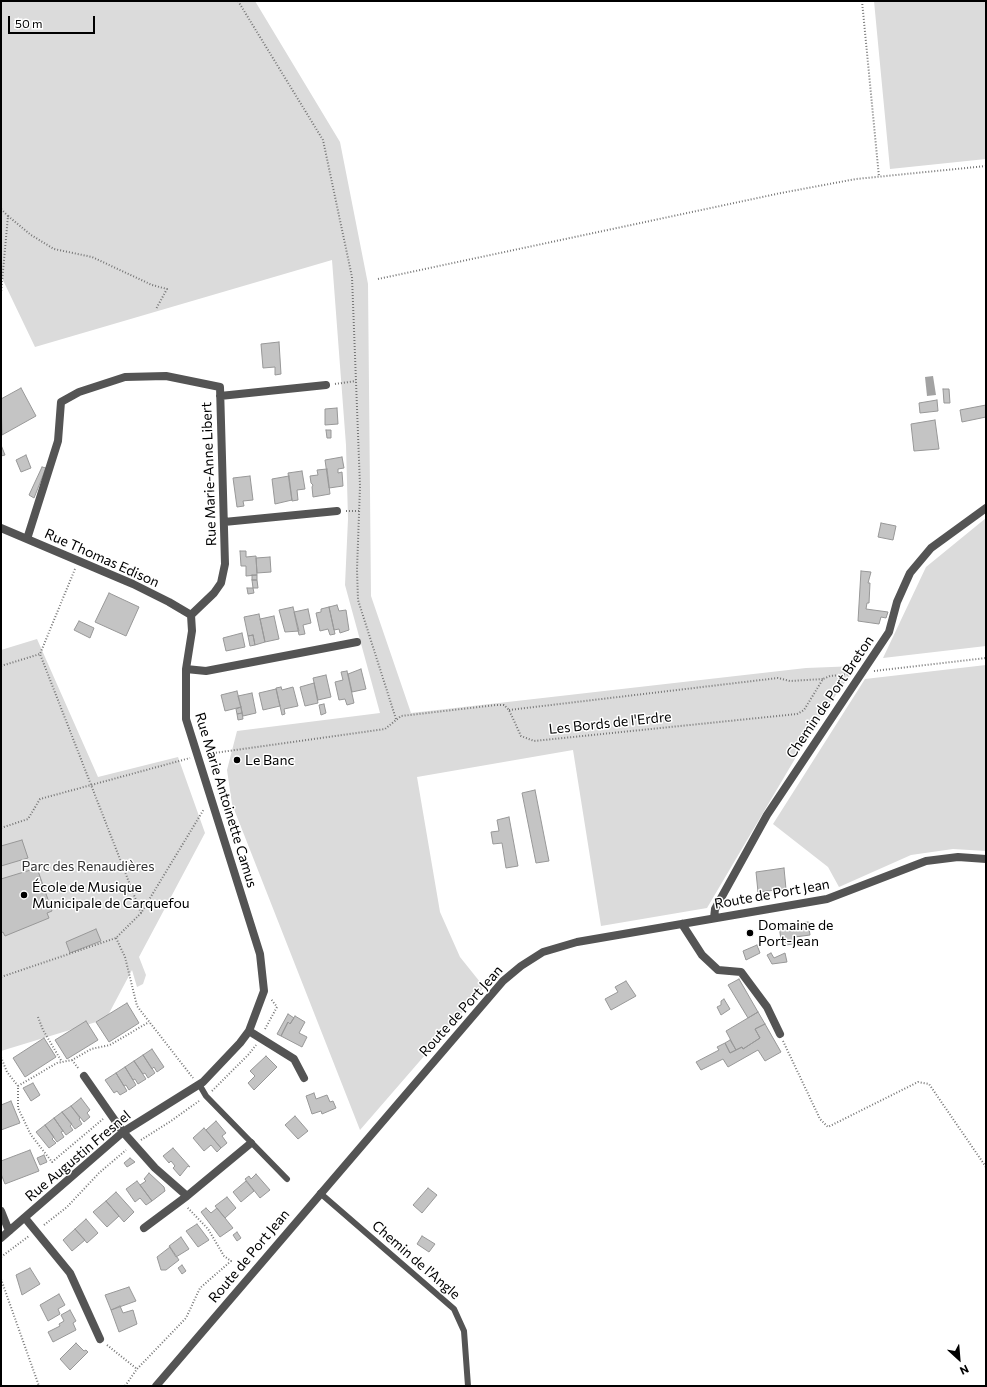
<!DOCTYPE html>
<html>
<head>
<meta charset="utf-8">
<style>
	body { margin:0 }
	#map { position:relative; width:987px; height:1387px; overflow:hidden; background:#fff; font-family:Commissioner,sans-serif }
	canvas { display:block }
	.frame { position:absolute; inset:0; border:2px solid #000; pointer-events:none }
	.north { position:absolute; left:939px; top:1339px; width:40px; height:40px; -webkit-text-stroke:3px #fff; paint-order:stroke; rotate:154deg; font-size:11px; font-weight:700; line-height:16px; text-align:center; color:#000 }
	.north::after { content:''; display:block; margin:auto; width:14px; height:18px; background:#000; clip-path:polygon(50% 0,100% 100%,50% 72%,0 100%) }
	.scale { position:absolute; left:8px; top:16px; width:87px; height:18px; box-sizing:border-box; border:2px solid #000; border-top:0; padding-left:5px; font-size:12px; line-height:14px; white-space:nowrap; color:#000; -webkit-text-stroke:3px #fff; paint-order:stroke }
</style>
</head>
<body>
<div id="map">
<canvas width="987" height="1387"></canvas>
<div class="frame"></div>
<div class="north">N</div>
<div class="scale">50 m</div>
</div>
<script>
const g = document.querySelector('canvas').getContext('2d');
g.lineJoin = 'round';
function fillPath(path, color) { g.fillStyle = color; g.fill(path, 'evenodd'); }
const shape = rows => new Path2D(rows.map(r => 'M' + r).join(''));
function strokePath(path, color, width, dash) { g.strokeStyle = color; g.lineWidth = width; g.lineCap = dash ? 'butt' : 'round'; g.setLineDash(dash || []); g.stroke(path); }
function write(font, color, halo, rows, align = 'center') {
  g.font = font + ' Commissioner,sans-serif'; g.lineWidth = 3; g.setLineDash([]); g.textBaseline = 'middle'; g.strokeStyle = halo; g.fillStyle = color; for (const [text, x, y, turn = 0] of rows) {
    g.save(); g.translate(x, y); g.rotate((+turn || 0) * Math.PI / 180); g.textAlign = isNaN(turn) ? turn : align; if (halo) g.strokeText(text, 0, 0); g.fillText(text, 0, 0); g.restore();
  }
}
fillPath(shape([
	[1,1,255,1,340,142,368,284,371,596,411,713,806,668,857,666,819,718,707,908,601,926,573,750,417,777,440,912,460,957,484,987,360,1130,232,804,227,770,237,731,380,713,345,585,348,519,346,445,332,260,35,347,1,276],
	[874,1,986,1,986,159,890,169],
	[986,518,986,646,883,658,926,567],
	[37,639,98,777,178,757,205,833,139,957,146,975,143,984,137,987,132,970,106,1019,1,1051,1,650],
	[986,665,986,851,953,849,911,855,839,887,828,867,773,824,865,679]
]), '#dbdbdb');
fillPath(shape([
	[933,376,936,395,927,396,925,377]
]), '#a2a2a2');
const building = shape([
	[279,342,281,374,275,375,275,367,263,368,261,344,279,342],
	[21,388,36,416,2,435,1,399,21,388],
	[943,389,949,389,950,403,944,403,943,389],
	[937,400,938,411,920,413,919,403,937,400],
	[986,405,986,417,962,422,960,410,986,405],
	[337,408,338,424,325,425,325,409,337,408],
	[935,420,939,449,914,451,911,424,935,420],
	[326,430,331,430,331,438,327,438,326,430],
	[1,445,5,455,1,456,1,445],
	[26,455,31,468,21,472,16,460,26,455],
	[342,457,344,468,338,469,338,473,342,472,343,486,329,488,325,460,342,457],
	[42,467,46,468,34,498,29,495,42,467],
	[327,469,330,494,313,497,312,487,313,485,311,483,310,476,318,475,317,470,327,469],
	[302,471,305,489,297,490,298,500,292,501,288,473,302,471],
	[250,476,253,500,243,501,244,506,237,507,233,478,250,476],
	[289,476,292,500,275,504,272,479,289,476],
	[881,523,896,526,893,540,878,537,881,523],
	[240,551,246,551,246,557,256,556,257,575,246,576,246,566,241,566,240,551],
	[270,557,271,572,257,573,256,558,270,557],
	[861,571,871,572,868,583,870,583,869,603,867,603,866,609,888,612,886,618,881,617,879,624,858,621,861,571],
	[252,575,257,575,257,580,252,580,252,575],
	[252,580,257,580,258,588,253,588,252,580],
	[247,588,253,588,254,593,248,594,247,588],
	[109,593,139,607,126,636,95,622,109,593],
	[337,605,339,611,346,610,349,630,340,633,339,629,334,630,329,607,337,605],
	[293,607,299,631,285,632,279,610,293,607],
	[329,607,335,634,330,635,328,629,320,631,316,613,321,612,321,609,329,607],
	[308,609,311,623,303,625,305,634,299,635,294,612,308,609],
	[259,614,265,642,255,645,253,635,248,636,244,617,259,614],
	[274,616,279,639,265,642,260,619,274,616],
	[79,621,94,628,90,638,74,630,79,621],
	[242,633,245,647,226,651,223,638,242,633],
	[253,635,255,645,250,646,248,636,253,635],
	[361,669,366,689,352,692,348,674,361,669],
	[347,671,354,703,347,705,345,699,339,700,335,682,343,680,341,672,347,671],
	[326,675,331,697,318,700,313,678,326,675],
	[314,683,318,703,305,706,300,687,314,683],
	[281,687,282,690,293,687,298,706,284,709,285,714,282,715,276,688,281,687],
	[276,689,280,706,263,710,259,693,276,689],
	[237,691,241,707,225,711,221,695,237,691],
	[252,693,256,713,243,716,238,696,252,693],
	[324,704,326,713,321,715,319,705,324,704],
	[241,707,242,713,237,714,236,709,241,707],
	[242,713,243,719,238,720,237,714,242,713],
	[535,790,549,861,536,863,522,793,535,790],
	[509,817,518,866,506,868,502,843,493,844,491,832,499,831,497,820,509,817],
	[22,840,28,858,1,866,1,846,22,840],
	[37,868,52,911,47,913,49,918,5,936,3,932,1,933,1,879,37,868],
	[784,868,786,889,758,892,756,872,784,868],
	[808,922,810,935,795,937,796,943,782,946,779,926,808,922],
	[96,929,101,941,70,953,66,942,96,929],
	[757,945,760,953,746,960,743,951,757,945],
	[771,953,774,958,785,953,787,962,772,964,767,955,771,953],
	[739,979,758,1012,748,1018,728,985,739,979],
	[626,981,636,996,611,1010,605,999,618,992,615,987,626,981],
	[724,999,730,1009,721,1015,717,1007,721,1005,721,1001,724,999],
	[127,1003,139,1023,109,1042,96,1022,127,1003],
	[758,1012,765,1024,755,1029,760,1038,743,1049,742,1047,736,1050,726,1031,758,1012],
	[288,1014,294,1018,290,1024,288,1022,281,1036,277,1034,288,1014],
	[295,1016,305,1022,299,1033,307,1037,302,1047,281,1036,288,1022,290,1024,295,1016],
	[86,1021,98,1040,67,1059,55,1040,86,1021],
	[765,1024,781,1052,765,1061,758,1050,728,1067,723,1059,701,1070,696,1062,719,1050,717,1047,725,1043,730,1053,742,1047,743,1049,760,1038,755,1029,765,1024],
	[44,1038,56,1057,25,1077,13,1058,44,1038],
	[730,1040,736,1050,730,1053,725,1043,730,1040],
	[152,1049,164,1067,157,1072,154,1067,152,1069,143,1055,152,1049],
	[143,1055,155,1073,148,1078,145,1073,143,1074,134,1061,143,1055],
	[266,1056,277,1067,254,1090,248,1083,255,1076,250,1071,266,1056],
	[134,1061,146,1079,138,1084,135,1079,133,1080,125,1067,134,1061],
	[125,1067,136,1085,129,1090,126,1085,124,1086,116,1073,125,1067],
	[116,1073,127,1091,120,1095,117,1091,114,1093,105,1080,116,1073],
	[33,1083,40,1095,31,1101,23,1088,33,1083],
	[314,1093,316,1099,327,1095,330,1102,333,1101,336,1108,322,1114,321,1111,312,1114,306,1096,314,1093],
	[81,1098,90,1110,87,1113,90,1117,84,1122,71,1106,81,1098],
	[11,1101,20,1123,1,1130,1,1105,11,1101],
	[71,1106,80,1118,79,1119,82,1124,75,1129,62,1112,71,1106],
	[62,1112,72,1124,70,1126,73,1130,66,1135,54,1118,62,1112],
	[295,1116,308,1131,298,1139,285,1125,295,1116],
	[54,1118,63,1131,61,1132,64,1137,57,1142,45,1125,54,1118],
	[216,1121,226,1133,222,1136,227,1143,221,1148,206,1130,216,1121],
	[45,1125,54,1137,52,1139,56,1143,49,1148,36,1132,45,1125],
	[204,1128,221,1148,217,1152,211,1145,204,1151,193,1138,204,1128],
	[173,1148,190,1167,188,1166,180,1176,173,1168,175,1166,171,1161,169,1163,163,1156,173,1148],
	[30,1150,39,1171,5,1184,1,1174,1,1161,30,1150],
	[44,1155,47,1162,40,1165,37,1158,44,1155],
	[130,1158,135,1162,127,1167,124,1163,130,1158],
	[149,1173,164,1187,165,1191,152,1201,140,1185,146,1181,144,1179,149,1173],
	[256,1174,270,1190,260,1198,245,1179,249,1176,251,1179,256,1174],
	[137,1181,152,1201,146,1205,140,1198,135,1202,126,1189,137,1181],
	[246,1181,254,1191,241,1202,233,1192,246,1181],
	[428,1188,437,1195,422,1213,413,1205,428,1188],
	[116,1192,134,1212,124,1222,106,1201,116,1192],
	[227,1197,236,1208,225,1218,215,1206,227,1197],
	[106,1201,119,1216,107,1227,93,1212,106,1201],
	[206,1208,211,1213,217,1208,233,1228,220,1237,201,1212,206,1208],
	[86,1219,98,1233,87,1243,75,1229,86,1219],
	[197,1224,209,1240,198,1247,186,1231,197,1224],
	[75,1229,85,1240,72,1251,63,1240,75,1229],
	[237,1232,241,1238,237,1241,233,1235,237,1232],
	[422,1236,435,1244,429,1252,417,1244,422,1236],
	[181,1237,189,1249,176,1257,169,1246,181,1237],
	[170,1247,179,1260,166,1270,161,1270,157,1257,170,1247],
	[182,1265,186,1271,182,1274,178,1268,182,1265],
	[30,1268,40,1284,22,1295,16,1275,30,1268],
	[129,1287,136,1301,111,1310,105,1295,129,1287],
	[59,1294,65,1305,58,1309,60,1314,48,1321,40,1305,59,1294],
	[120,1306,123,1313,133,1310,137,1324,119,1332,111,1310,120,1306],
	[70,1310,76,1321,73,1323,76,1330,53,1342,48,1332,60,1326,59,1324,64,1321,61,1315,70,1310],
	[76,1343,84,1351,86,1350,88,1352,70,1370,60,1359,76,1343]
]);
fillPath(building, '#c4c4c4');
strokePath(building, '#989898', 1);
strokePath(shape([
	[238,1,323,140,352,277,360,486,357,570,358,600,396,719],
	[862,1,879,177],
	[1,209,8,216,1,293],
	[8,216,31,235,54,249,92,257,152,285,167,289,156,309],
	[378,279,781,193,856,179,986,166],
	[335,384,356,381],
	[346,511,359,511],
	[75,569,40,654,141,913],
	[1,666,40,654],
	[874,671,986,658],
	[509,710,778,678,790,681,823,679],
	[207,754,385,729,401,716,496,705,504,705,509,710,521,736,534,741,797,714,804,710,823,679,830,676,850,674],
	[1,828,28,819,40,799,190,758],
	[116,938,125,957,137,1006,193,1078],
	[1,977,116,938,141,913,204,809],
	[38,1017,43,1030,62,1062],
	[265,1029,277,1007,271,999],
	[783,1041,820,1119,828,1127,918,1082,929,1084,986,1167],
	[1,1057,7,1072,18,1086,18,1108,31,1135,52,1162,103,1119],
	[72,1060,78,1068],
	[18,1086,57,1063,72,1060,91,1049,110,1045,149,1022],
	[212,1091,249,1054,256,1045],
	[141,1140,171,1121,199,1101],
	[44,1225,67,1207,99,1173,126,1150],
	[1,1257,29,1236],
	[1,1279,39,1386],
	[107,1345,137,1369],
	[125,1386,137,1369,186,1318,200,1288,231,1261,224,1256,208,1229,187,1207]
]), '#767676', 2, [1, 2]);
strokePath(shape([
	[199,1084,206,1096,287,1179],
	[320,1193,454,1309,464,1331,468,1386]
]), '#545454', 6);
strokePath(shape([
	[220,396,326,385],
	[224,522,337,511],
	[1,528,133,584,169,602,191,615],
	[27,539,58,441,61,402,79,392,125,377,166,376,220,387,225,564,221,583,214,593,191,615],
	[186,669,206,671,357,642],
	[714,918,715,909,767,815,889,632,897,602,910,573,931,548,986,508],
	[682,924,702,955,718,970,741,972,767,1007,780,1034],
	[249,1031,294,1059,304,1078],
	[84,1076,123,1132,155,1168,187,1196,251,1143],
	[1,1211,9,1231],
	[25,1218,70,1273,100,1339],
	[144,1228,187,1196],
	[1,1238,123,1132,203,1082,240,1043,249,1031,264,991,260,954,186,719,186,669,192,631,191,615],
	[156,1386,503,981,521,966,543,952,577,942,827,899,926,861,958,857,986,859]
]), '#545454', 8);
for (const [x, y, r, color] of [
	[237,760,4,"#000"],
	[24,895,4,"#000"],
	[750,933,4,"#000"]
]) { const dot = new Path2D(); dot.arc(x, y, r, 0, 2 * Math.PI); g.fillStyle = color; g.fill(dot); strokePath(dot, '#fff', 1.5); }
write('14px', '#000', '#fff', [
	["Rue Marie-Anne Libert",209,474,-92],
	["Rue Thomas Edison",102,558,24],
	["Chemin de Port Breton",830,697,-56],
	["Les Bords de l'Erdre",610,723,-6],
	["Rue Marie Antoinette Camus",226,800,73],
	["Route de Port Jean",772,894,-10],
	["Route de Port Jean",461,1011,-48],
	["Rue Augustin Fresnel",78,1156,-40],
	["Route de Port Jean",249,1256,-50],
	["Chemin de l'Angle",416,1260,41]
]);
write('14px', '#000', '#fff', [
	["Le Banc",245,760],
	["École de Musique",32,887],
	["Municipale de Carquefou",32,903],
	["Domaine de",758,925],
	["Port-Jean",758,941]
], 'left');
write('14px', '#323232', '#fff', [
	["Parc des Renaudières",88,866]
]);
</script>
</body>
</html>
